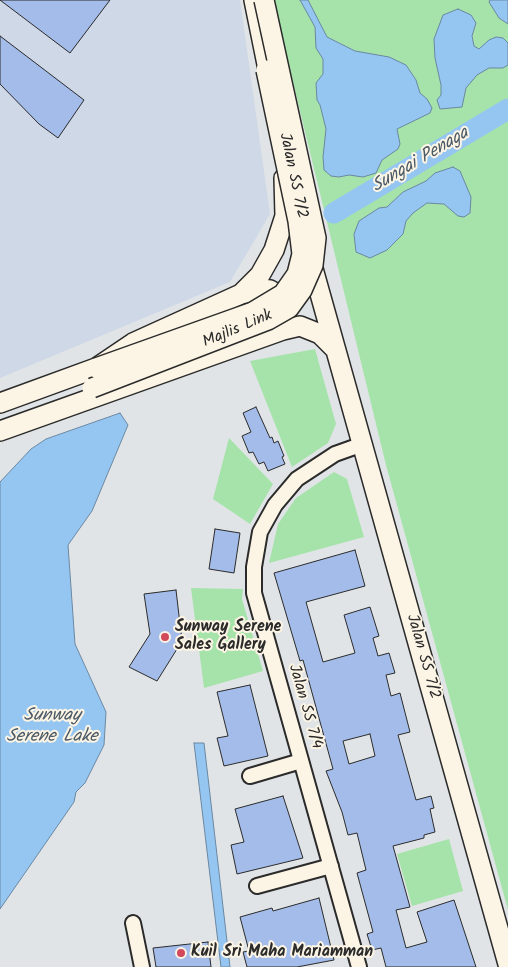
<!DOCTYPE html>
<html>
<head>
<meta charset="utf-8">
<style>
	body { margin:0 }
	canvas { display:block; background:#e1e4e6 }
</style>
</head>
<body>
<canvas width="508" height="967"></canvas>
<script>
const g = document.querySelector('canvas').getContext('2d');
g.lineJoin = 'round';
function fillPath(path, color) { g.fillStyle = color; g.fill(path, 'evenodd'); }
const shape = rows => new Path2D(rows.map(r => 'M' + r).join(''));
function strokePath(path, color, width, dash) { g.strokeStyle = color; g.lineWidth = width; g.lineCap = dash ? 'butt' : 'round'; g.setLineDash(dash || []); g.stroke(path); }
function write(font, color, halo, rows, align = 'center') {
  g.font = font + ' Kalam,sans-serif'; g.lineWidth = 4; g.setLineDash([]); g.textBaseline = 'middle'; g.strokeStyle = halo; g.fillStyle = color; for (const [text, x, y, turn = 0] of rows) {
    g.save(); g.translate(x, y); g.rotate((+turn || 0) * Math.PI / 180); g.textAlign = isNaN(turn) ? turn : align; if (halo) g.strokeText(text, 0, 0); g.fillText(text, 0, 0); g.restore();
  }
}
fillPath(shape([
	[0,0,240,0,270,214,230,282,0,378]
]), '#ced8e7');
fillPath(shape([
	[273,0,508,0,508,910,386,465],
	[315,349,336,424,328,443,292,467,250,361],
	[229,438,273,484,250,524,213,499],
	[334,472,347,479,364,537,269,563,278,524,296,498],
	[191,588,243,589,242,599,263,671,204,688],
	[449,839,463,891,412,906,397,854]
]), '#a5e3aa');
const water = shape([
	[300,0,308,0,327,37,355,51,389,57,406,65,416,80,420,93,427,99,432,108,430,113,397,129,400,144,398,149,382,160,376,173,363,177,349,175,339,177,331,176,324,170,323,157,326,129,320,105,317,100,316,83,323,74,323,59,316,48,315,27,300,0],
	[490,0,508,0,508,24,499,18,489,2,490,0],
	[458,9,471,15,476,23,472,36,474,46,479,49,489,40,496,37,503,38,508,43,508,65,503,68,489,68,477,75,466,88,462,107,440,109,437,100,441,95,441,85,435,58,434,39,443,15,458,9],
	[453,167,460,171,471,197,470,213,464,217,458,216,444,204,427,203,413,213,406,221,403,234,387,250,370,258,356,252,354,234,359,221,379,208,387,207,403,192,426,181,435,173,453,167],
	[120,413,128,425,92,511,68,545,75,644,106,712,104,745,85,783,76,792,74,802,0,909,0,482,31,449,46,439,120,413],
	[194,743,204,743,230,967,221,967,194,743]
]);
fillPath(water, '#95c6f1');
strokePath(water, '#6b88a2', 1);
strokePath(shape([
	[334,213,508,109]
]), '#95c6f1', 21);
const building = shape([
	[0,0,110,0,70,53,0,0],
	[0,36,84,100,58,138,39,124,0,84,0,36],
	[256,407,270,438,272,437,274,443,278,441,284,456,282,457,285,464,268,471,264,462,259,464,253,452,249,453,242,436,251,432,243,413,256,407],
	[215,529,240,533,234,573,209,569,215,529],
	[355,550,365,586,306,602,323,662,355,653,344,615,370,607,379,636,373,638,378,656,389,653,395,673,386,675,391,696,400,693,410,732,398,735,416,800,431,796,434,808,430,809,435,832,424,835,424,838,393,846,410,907,396,910,406,948,427,942,417,912,454,900,476,967,386,967,381,948,372,950,367,934,373,932,357,873,366,870,357,833,348,835,342,812,326,771,333,769,303,660,300,661,274,573,355,550],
	[370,734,375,756,349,764,343,741,370,734],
	[176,590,182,641,157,681,129,667,150,634,144,594,176,590],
	[250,685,268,756,224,766,217,738,228,736,217,692,250,685],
	[283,796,303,858,237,874,231,845,244,842,235,809,283,796],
	[319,898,334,960,297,967,247,967,243,952,249,951,240,917,272,908,273,911,319,898],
	[208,942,211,967,156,967,153,948,208,942]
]);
fillPath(building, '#a3bce9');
strokePath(building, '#2b2b2b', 1);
const street = shape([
	[250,776,301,761],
	[257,886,331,866],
	[133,923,142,967],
	[359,967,254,593,254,567,260,532,275,505,297,479,335,454,363,444]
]);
const secondary = shape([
	[254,0,271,84],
	[310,258,508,964],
	[241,294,262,289,270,290,277,294,283,311],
	[0,403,96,368,133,343,241,294,260,275,274,250,285,216,284,178],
	[0,431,283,330,300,326,320,334,335,349]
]);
strokePath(street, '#2b2b2b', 18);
strokePath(secondary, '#2b2b2b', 22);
strokePath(street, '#fcf5e5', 14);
strokePath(secondary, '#fcf5e5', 19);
const secondaryBridge = shape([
	[96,368,253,312,283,294,297,274,302,254,298,221,266,70],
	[92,388,268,320,289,308,302,290,313,265,316,238,264,0]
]);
strokePath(secondaryBridge, '#2b2b2b', 22, []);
strokePath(secondaryBridge, '#fcf5e5', 19);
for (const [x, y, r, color] of [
	[165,637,5,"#d1495b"],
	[181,953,5,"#d1495b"]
]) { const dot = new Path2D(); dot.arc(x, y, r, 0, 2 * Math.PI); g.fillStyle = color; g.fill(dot); strokePath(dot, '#fcf5e5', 2); }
write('16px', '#2b2b2b', '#fcf5e5', [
	["Jalan SS 7/2",292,176,78],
	["Majlis Link",238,330,-23],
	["Jalan SS 7/2",422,657,74],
	["Jalan SS 7/4",304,707,74]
]);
write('bold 16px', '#2b2b2b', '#fcf5e5', [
	["Sunway Serene",175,628],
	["Sales Gallery",175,646],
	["Kuil Sri Maha Mariamman",191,953]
], 'left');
write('italic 18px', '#4b5a66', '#fcf5e5', [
	["Sungai Penaga",421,161,-31],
	["Sunway",52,717],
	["Serene Lake",52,738]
]);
</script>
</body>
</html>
